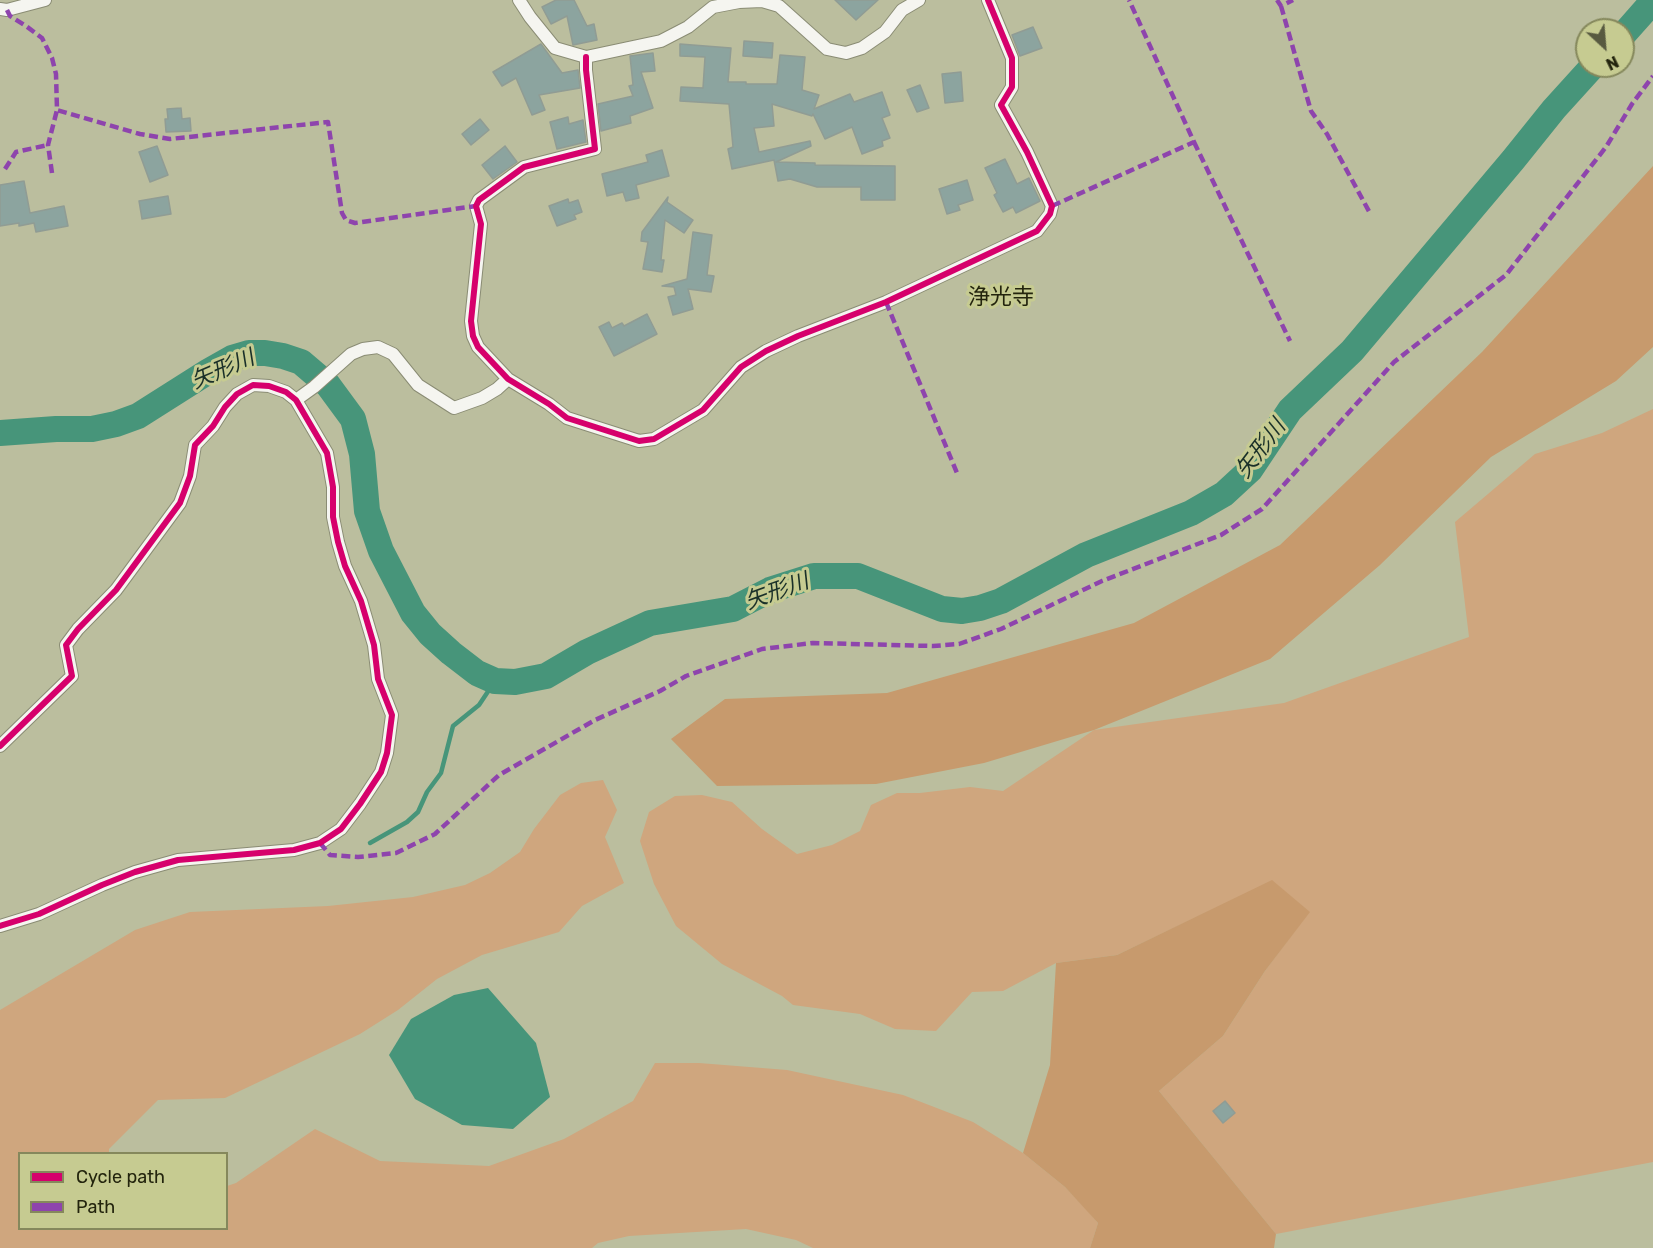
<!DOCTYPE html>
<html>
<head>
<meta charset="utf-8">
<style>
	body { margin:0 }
	#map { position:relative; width:1653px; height:1248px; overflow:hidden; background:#bbbe9e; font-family:Rubik,sans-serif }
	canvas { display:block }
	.legend { position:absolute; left:18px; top:1152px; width:210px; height:78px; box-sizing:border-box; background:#c6cb91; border:2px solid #85885c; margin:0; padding:8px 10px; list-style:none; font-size:18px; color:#23240d }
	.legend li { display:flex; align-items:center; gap:12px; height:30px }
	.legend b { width:30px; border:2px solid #85885c }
	.north { position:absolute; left:1575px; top:18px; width:60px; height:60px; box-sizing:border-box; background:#c6cb91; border:2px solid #85885c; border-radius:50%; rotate:154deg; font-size:16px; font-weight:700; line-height:24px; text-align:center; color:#23240d }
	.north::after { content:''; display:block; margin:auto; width:21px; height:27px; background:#585a40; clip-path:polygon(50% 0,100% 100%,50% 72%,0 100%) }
</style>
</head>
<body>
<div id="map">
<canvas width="1653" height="1248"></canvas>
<ul class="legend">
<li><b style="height:8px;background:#d6006c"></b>Cycle path</li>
<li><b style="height:8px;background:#8e44ad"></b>Path</li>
</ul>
<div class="north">N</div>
</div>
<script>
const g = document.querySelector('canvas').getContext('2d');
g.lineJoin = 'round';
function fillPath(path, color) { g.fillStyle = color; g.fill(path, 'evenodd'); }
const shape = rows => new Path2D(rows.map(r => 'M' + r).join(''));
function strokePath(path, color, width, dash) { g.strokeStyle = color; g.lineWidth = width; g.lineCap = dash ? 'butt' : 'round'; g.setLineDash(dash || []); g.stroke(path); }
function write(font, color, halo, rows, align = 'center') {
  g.font = font + ' Rubik,"Noto Sans JP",sans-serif'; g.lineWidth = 6; g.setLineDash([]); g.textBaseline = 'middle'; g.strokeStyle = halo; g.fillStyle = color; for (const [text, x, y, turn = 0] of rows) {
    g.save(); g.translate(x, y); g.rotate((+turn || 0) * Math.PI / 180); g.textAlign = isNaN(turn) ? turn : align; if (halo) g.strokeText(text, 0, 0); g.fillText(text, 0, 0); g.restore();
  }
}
fillPath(shape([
	[1653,409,1653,1162,1276,1234,1159,1091,1223,1036,1265,971,1309,912,1272,881,1117,955,1056,963,1003,991,972,992,936,1031,895,1029,860,1014,793,1005,782,996,722,964,676,926,654,884,640,841,649,812,675,796,702,795,732,802,762,829,797,854,832,845,860,831,871,805,897,793,920,793,970,787,1003,791,1094,730,1284,703,1469,637,1455,522,1535,454,1602,433],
	[603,780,617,810,605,837,624,883,582,906,559,932,482,955,437,979,398,1010,360,1034,225,1098,158,1100,109,1149,109,1153,20,1154,20,1228,226,1228,227,1186,236,1183,315,1129,380,1161,489,1166,564,1139,633,1101,655,1063,699,1063,787,1070,903,1095,973,1122,1023,1153,1065,1187,1086,1209,1098,1223,1090,1248,813,1248,796,1240,746,1229,629,1236,598,1243,592,1248,0,1248,0,1010,135,930,190,912,328,906,413,897,465,885,490,873,520,852,534,829,560,795,581,783]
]), '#cfa67e');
fillPath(shape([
	[1653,166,1653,347,1616,381,1491,457,1380,565,1270,659,1094,730,984,763,876,784,717,786,671,739,725,699,887,693,1134,623,1280,545,1482,352],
	[1272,880,1310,912,1265,971,1223,1036,1159,1091,1276,1234,1274,1248,1090,1248,1098,1223,1065,1187,1023,1153,1050,1065,1056,963,1117,955]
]), '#c79a6d');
fillPath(shape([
	[488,988,536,1043,550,1097,513,1129,462,1125,415,1099,389,1055,411,1019,454,995]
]), '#47957a');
strokePath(shape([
	[370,843,407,822,418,812,427,792,441,773,453,726,479,705,495,681]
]), '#47957a', 4.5);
strokePath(shape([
	[1623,35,1653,1],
	[0,433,56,429,92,429,116,424,138,416,209,371,232,358,249,353,265,353,283,356,301,362,328,385,353,419,362,454,367,511,381,551,413,613,430,634,451,653,477,673,495,681,515,682,546,676,587,652,650,623,733,609,770,590,814,576,858,576,942,609,962,611,980,608,1001,601,1086,555,1191,513,1224,494,1250,470,1290,410,1352,351,1513,160,1554,109,1593,66]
]), '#47957a', 26);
const building = shape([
	[556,0,574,0,587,26,594,24,597,40,573,45,567,16,551,24,542,7,556,0],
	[835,0,878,0,856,20,835,0],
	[1033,27,1042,48,1020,56,1012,35,1033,27],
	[744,41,773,43,772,58,743,56,744,41],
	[541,44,562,73,578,70,580,88,539,95,545,110,532,115,516,78,502,86,493,72,541,44],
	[680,44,731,48,728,82,746,82,746,84,777,84,780,55,805,57,802,90,819,95,814,109,850,94,854,102,882,92,890,115,882,118,890,138,882,141,883,146,862,154,852,127,825,139,813,114,812,116,772,104,774,126,754,128,759,152,810,141,811,146,776,162,815,163,815,165,895,166,895,200,861,200,861,187,817,187,790,179,778,181,774,160,732,169,728,149,733,147,729,104,680,101,681,87,703,88,705,57,680,56,680,44],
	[653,53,655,71,641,72,653,108,630,116,631,123,601,131,598,104,633,96,629,86,633,85,630,56,653,53],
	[961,72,963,101,945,103,942,74,961,72],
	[920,85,929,108,917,112,907,90,920,85],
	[181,108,182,119,190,118,191,131,166,132,165,119,168,119,167,109,181,108],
	[568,117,569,124,583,120,586,142,557,149,550,122,568,117],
	[480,119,489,130,471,145,462,134,480,119],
	[157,146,168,175,150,182,139,152,157,146],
	[505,146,517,162,493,179,482,165,505,146],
	[662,150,669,176,636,185,639,198,626,201,623,192,607,196,602,174,648,162,646,155,662,150],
	[1005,159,1017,184,1029,178,1040,201,1016,213,1013,207,1003,212,994,195,997,193,985,168,1005,159],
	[967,180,973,200,958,205,960,210,947,214,939,189,967,180],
	[24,181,30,213,64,206,68,226,36,232,34,223,19,226,19,223,0,226,0,185,24,181],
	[168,196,171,214,142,219,139,201,168,196],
	[668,197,667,202,693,220,684,233,665,220,661,260,664,260,662,272,643,269,648,242,641,241,642,232,668,197],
	[568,199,569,203,578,200,582,212,574,215,576,219,557,226,549,206,568,199],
	[693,232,712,235,707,275,714,276,711,292,688,289,693,309,673,315,668,297,676,295,674,287,662,286,687,279,693,232],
	[647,314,657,334,614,356,599,327,609,322,612,328,622,323,624,326,647,314],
	[1225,1101,1235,1113,1223,1123,1213,1111,1225,1101]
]);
fillPath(building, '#8ca49f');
strokePath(building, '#909c94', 1.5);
const minor = shape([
	[519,0,530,17,555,48,586,57,661,41,688,27,713,7,739,2,762,1,779,6,827,49,846,53,862,48,885,32,902,10,919,0],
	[0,9,7,10,45,0],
	[586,57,586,70,595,149,524,167,479,200,476,206,481,224,471,321,473,336,478,347,508,379,549,404,567,418,639,441,654,439,703,410,741,367,766,351,798,336,886,302,1037,231,1050,214,1052,206,1027,152,1001,105,1012,87,1012,58,988,0],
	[296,400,314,387,351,354,363,349,378,347,393,354,418,385,454,408,482,398,497,389,508,379],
	[0,746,72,676,66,645,78,629,116,590,180,503,190,476,195,445,213,426,225,407,237,394,253,385,269,386,286,392,296,400,327,453,333,487,333,517,338,542,345,566,361,601,374,645,378,679,392,715,387,753,381,772,360,804,341,829,320,843,294,850,178,860,135,872,102,885,39,914,0,926]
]);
strokePath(minor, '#8a8c74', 14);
strokePath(minor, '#f5f5f0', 12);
strokePath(shape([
	[1277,0,1281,6,1293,0],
	[1281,6,1311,111,1327,134,1371,215],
	[7,10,10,16,26,26,42,38,52,58,56,74,57,110,140,134,170,139,328,122,342,213,346,220,355,223,476,206],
	[1194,142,1290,341],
	[5,169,16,152,48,145],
	[52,173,48,145,57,110],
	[1052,206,1194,142,1129,0],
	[886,302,957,473],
	[320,843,330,855,358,857,396,853,435,834,499,775,595,720,660,691,686,676,762,649,813,643,933,646,959,644,1001,629,1102,581,1221,535,1262,509,1394,362,1506,275,1606,147,1632,104,1653,76]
]), '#8e44ad', 4.5, [9, 4.5]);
strokePath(shape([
	[586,57,586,70,595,149,524,167,479,200,476,206,481,224,471,321,473,336,478,347,508,379,549,404,567,418,639,441,654,439,703,410,741,367,766,351,798,336,886,302,1037,231,1050,214,1052,206,1027,152,1001,105,1012,87,1012,58,988,0],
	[0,746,72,676,66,645,78,629,116,590,180,503,190,476,195,445,213,426,225,407,237,394,253,385,269,386,286,392,296,400,327,453,333,487,333,517,338,542,345,566,361,601,374,645,378,679,392,715,387,753,381,772,360,804,341,829,320,843,294,850,178,860,135,872,102,885,39,914,0,926]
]), '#d6006c', 6);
write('22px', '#23240d', '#c6cb91', [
	["浄光寺",1001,298]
]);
write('italic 22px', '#1a3029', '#c6cb91', [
	["矢形川",223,370,-23],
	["矢形川",1261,449,-53],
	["矢形川",777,592,-20]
]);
</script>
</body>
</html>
